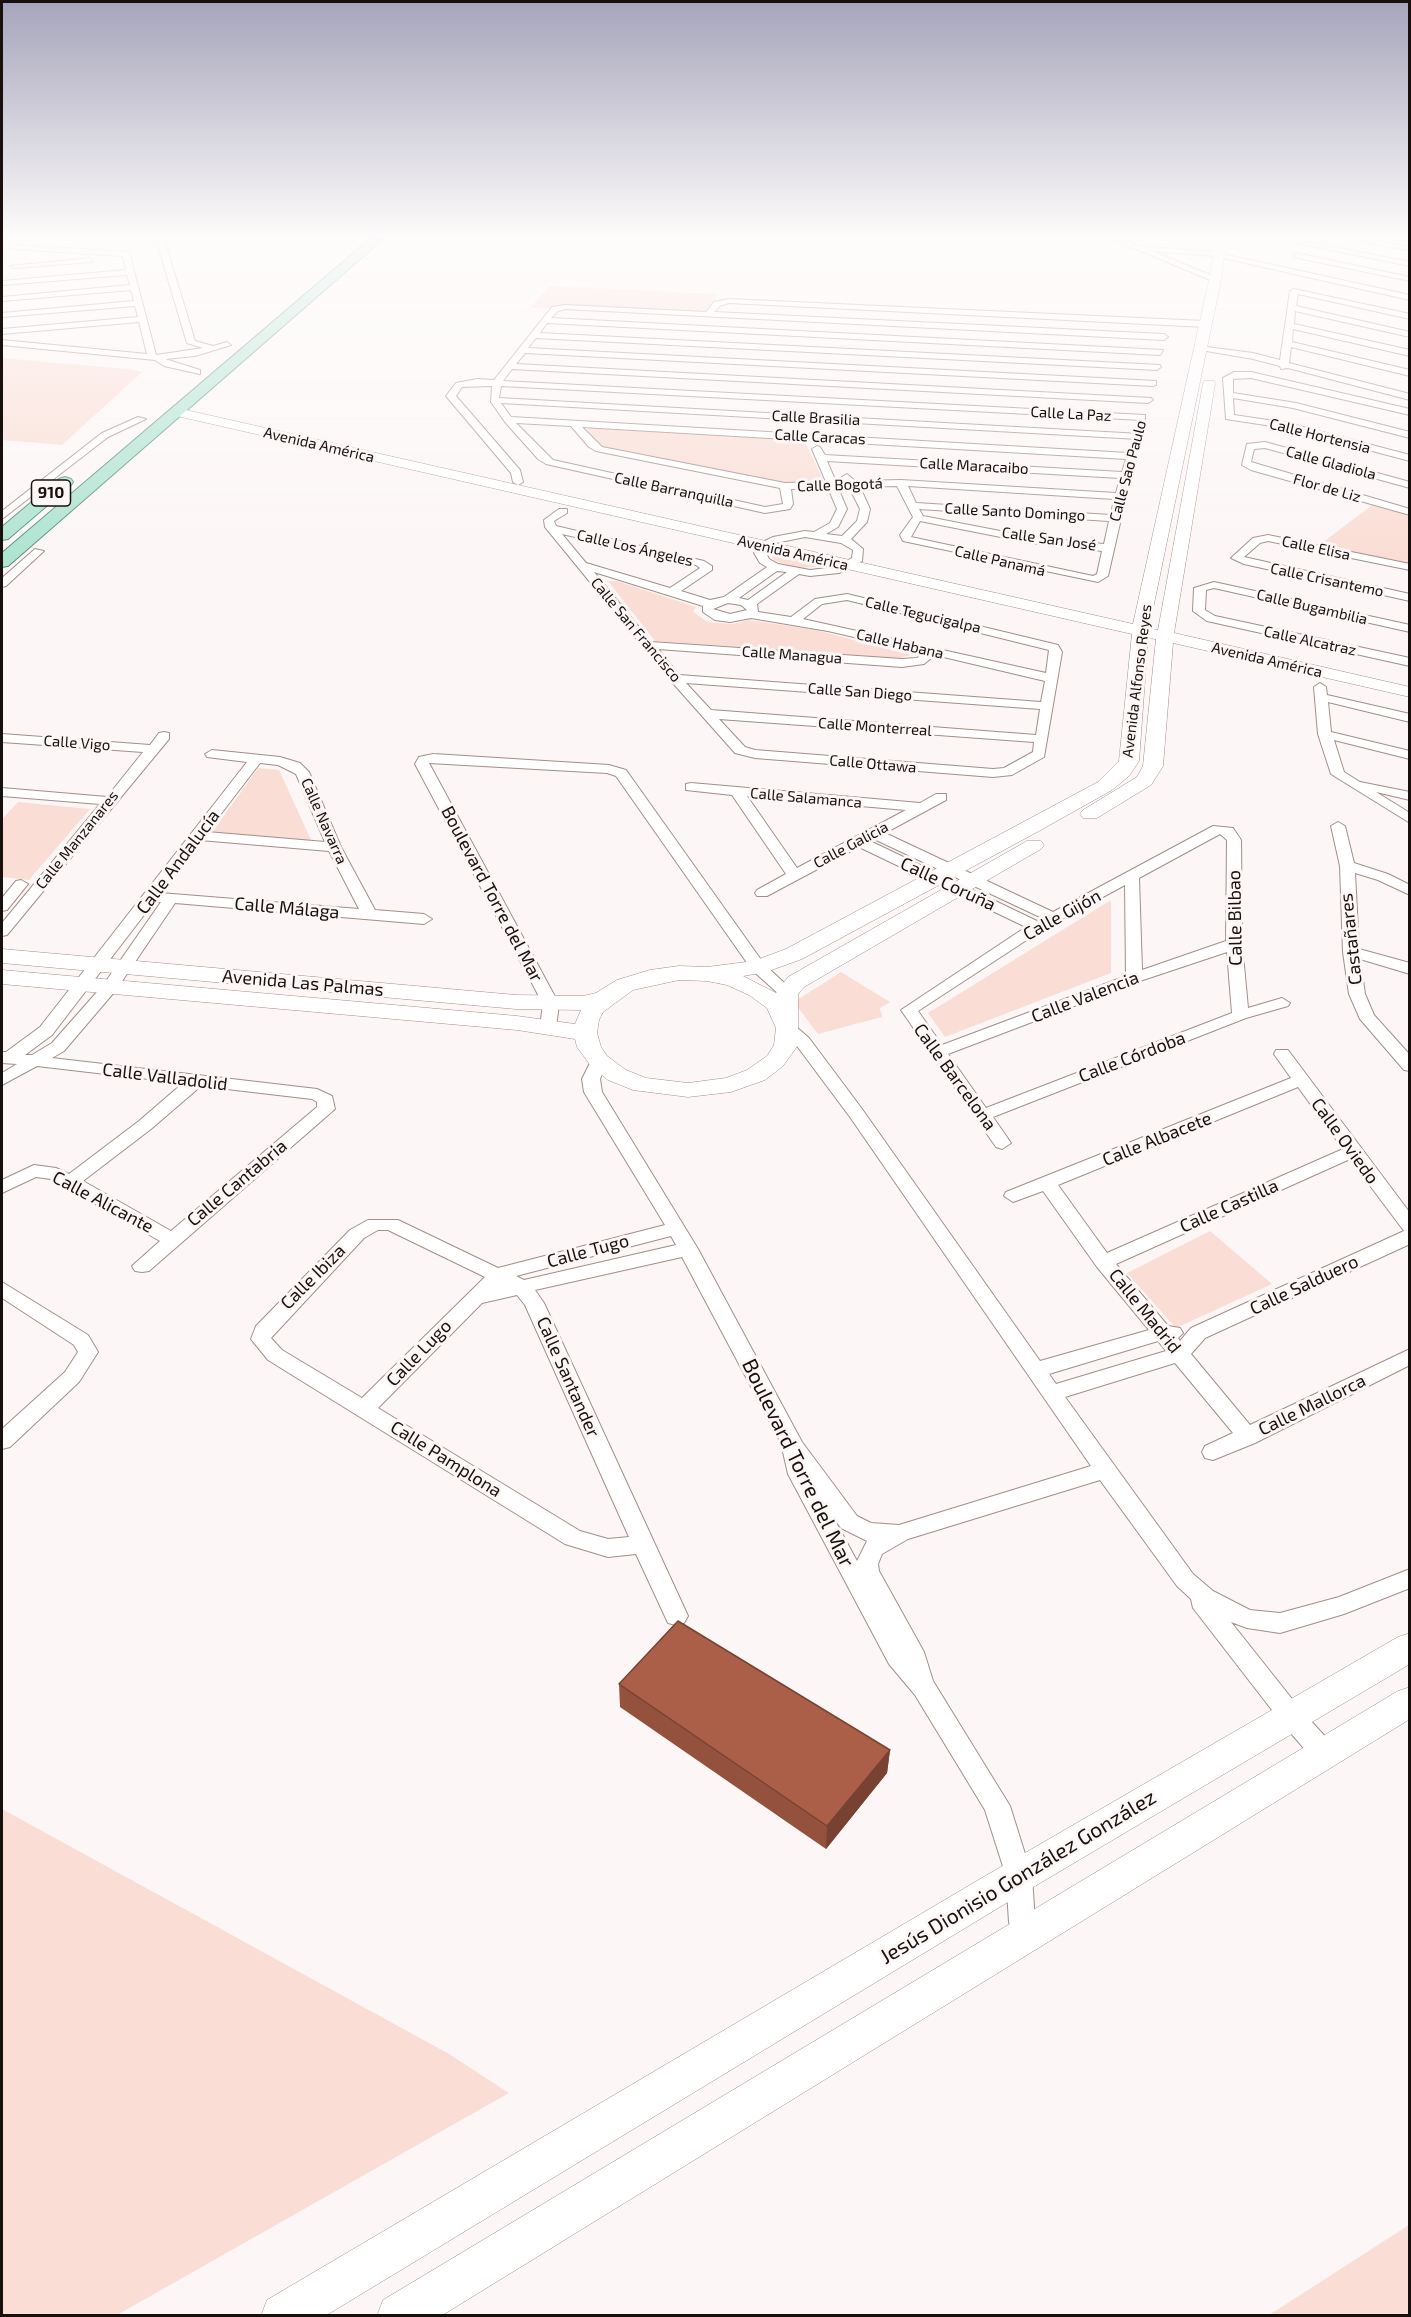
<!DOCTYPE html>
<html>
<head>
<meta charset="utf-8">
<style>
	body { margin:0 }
	#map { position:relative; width:1411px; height:2317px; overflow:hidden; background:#fcf7f6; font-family:"Exo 2",sans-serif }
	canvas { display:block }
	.frame { position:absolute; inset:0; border:3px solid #17100d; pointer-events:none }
</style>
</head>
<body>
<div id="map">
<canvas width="1411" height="2317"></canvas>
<div class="frame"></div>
</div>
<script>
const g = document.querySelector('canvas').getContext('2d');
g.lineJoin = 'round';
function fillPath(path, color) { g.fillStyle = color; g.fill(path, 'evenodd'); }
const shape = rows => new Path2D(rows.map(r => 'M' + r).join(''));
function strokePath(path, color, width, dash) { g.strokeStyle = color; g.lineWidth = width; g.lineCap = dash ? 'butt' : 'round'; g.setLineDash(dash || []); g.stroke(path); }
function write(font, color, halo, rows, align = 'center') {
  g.font = font + ' "Exo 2",sans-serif'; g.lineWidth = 6; g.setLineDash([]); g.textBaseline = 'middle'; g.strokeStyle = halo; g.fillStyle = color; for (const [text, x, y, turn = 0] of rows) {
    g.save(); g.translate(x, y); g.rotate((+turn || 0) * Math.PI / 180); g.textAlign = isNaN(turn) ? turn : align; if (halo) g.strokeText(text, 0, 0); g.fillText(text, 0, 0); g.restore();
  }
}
fillPath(shape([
	[550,286,718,294,708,314,530,308],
	[2,358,127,369,142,372,62,445,2,440],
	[592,428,804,440,825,484,793,485,600,448,582,431],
	[1372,505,1409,516,1409,565,1318,546],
	[770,552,832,566,797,568,774,560],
	[608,581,617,581,696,607,693,612,708,622,734,624,748,620,816,630,911,655,900,658,655,641],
	[258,768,279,770,311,840,211,834],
	[18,802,90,809,29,880,2,877,2,819],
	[1111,900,1111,973,945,1037,928,1013],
	[841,972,890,1002,880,1008,882,1017,818,1034,794,1002],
	[1210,1231,1272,1284,1176,1328,1127,1273],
	[2,1809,449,2054,509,2093,117,2315,2,2315],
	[1409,2225,1409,2315,1269,2315]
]), '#faddd4');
const street = shape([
	[156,239,164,239,195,341,213,346,227,342,231,345,195,356,165,359,200,370,200,374,164,366,155,360,2,345,2,340,147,354,139,322,2,334,2,329,138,317,135,306,2,317,2,313,134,301,131,290,2,301,2,297,130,285,127,275,2,285,2,281,126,270,123,256,13,249,16,245,129,252,156,355,203,348,187,343,156,239],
	[1112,239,1122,239,1139,246,1214,252,1410,295,1410,300,1214,256,1152,251,1218,278,1215,282,1112,239],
	[1293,239,1410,262,1410,266,1296,243,1293,239],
	[1352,239,1366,239,1410,247,1410,251,1352,239],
	[1296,253,1410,277,1410,281,1293,257,1296,253],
	[90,258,93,262,14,268,10,266,90,258],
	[1294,289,1410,314,1410,319,1298,294,1296,306,1410,332,1410,337,1295,311,1294,324,1410,350,1410,356,1293,329,1292,342,1410,370,1410,376,1291,347,1289,363,1410,394,1410,400,1288,368,1281,369,1280,366,1253,359,1195,349,1199,346,1253,353,1280,360,1290,291,1294,289],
	[729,299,1205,321,1209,324,1205,327,729,303,720,306,714,312,1164,334,1168,337,1164,340,565,309,558,311,551,318,1163,350,1160,355,547,323,540,333,1160,365,1161,367,1157,370,536,338,528,348,1156,381,1156,385,1153,386,525,353,516,364,1151,398,1153,400,1148,403,512,369,503,381,1145,415,1145,419,1142,420,501,386,499,398,1141,434,1141,438,1138,439,501,403,511,417,1128,453,1132,444,1138,444,1108,576,1098,582,903,541,900,535,913,517,897,486,860,487,870,509,867,522,851,539,863,549,862,561,839,573,810,576,799,574,757,604,758,612,791,617,815,599,847,594,1058,645,1062,652,1044,757,1012,775,993,777,755,758,735,753,671,681,545,527,544,520,559,509,567,509,567,513,554,521,556,526,704,561,712,566,712,570,681,591,710,600,724,597,767,567,760,563,754,553,759,544,773,537,805,531,814,532,830,523,837,509,828,488,791,489,793,504,790,509,765,513,546,464,538,459,505,422,491,402,492,386,462,387,456,396,520,470,523,482,518,485,513,482,511,473,446,396,456,383,477,379,494,380,552,307,565,305,706,312,714,302,729,299],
	[516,423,571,426,589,447,596,451,780,488,783,504,765,507,553,460,516,423],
	[582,427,1126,459,1122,472,825,455,820,447,817,446,812,449,826,482,785,483,602,447,582,427],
	[827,461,1120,478,1116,493,901,480,855,481,847,474,842,477,845,481,836,482,827,461],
	[908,486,1114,499,1111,515,916,503,908,486],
	[849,487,860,509,857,521,842,536,826,534,838,527,847,509,838,488,849,487],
	[919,509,1109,521,1104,544,1031,537,923,516,919,509],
	[920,521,1031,543,1102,551,1097,574,1093,576,911,537,920,521],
	[562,534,696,565,700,568,670,588,586,563,562,534],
	[805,537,841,543,853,550,852,558,836,567,810,570,778,564,769,559,766,553,768,548,776,543,805,537],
	[777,571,787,572,748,600,739,598,777,571],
	[594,572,703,606,703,612,715,620,730,622,751,618,828,631,923,653,917,658,902,659,651,642,594,572],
	[847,600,1049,650,1046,673,803,619,822,604,847,600],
	[728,603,741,605,747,610,730,614,713,609,728,603],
	[658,649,902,667,924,664,935,655,1045,681,1041,702,679,675,658,649],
	[686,683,1040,709,1036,735,711,710,686,683],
	[719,719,1034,742,1033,752,1004,768,993,769,755,750,745,747,719,719],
	[1234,372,1251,372,1410,409,1410,415,1251,378,1233,379,1233,393,1296,403,1410,432,1410,438,1293,408,1233,398,1234,415,1288,423,1410,455,1410,461,1285,428,1226,419,1223,378,1234,372],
	[138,417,146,419,108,437,2,519,2,511,102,433,138,417],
	[1265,442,1410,482,1410,488,1265,448,1254,449,1251,462,1410,509,1410,515,1251,470,1242,465,1247,444,1265,442],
	[1268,535,1410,564,1410,570,1268,541,1260,543,1244,557,1410,594,1410,601,1244,564,1231,558,1253,538,1268,535],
	[35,549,44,551,6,586,2,587,2,578,35,549],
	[1214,582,1410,625,1410,632,1214,588,1206,590,1205,610,1215,616,1410,658,1410,666,1207,621,1193,611,1194,588,1214,582],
	[1320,683,1326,687,1327,695,1410,714,1410,722,1328,702,1331,732,1410,751,1410,759,1334,740,1344,772,1360,782,1410,792,1410,800,1376,792,1410,813,1410,823,1331,774,1318,734,1314,687,1320,683],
	[164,732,169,733,169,739,7,935,2,936,2,923,100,804,2,796,2,788,107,797,143,752,2,742,2,734,150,745,159,733,164,732],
	[212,750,280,757,300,763,309,772,341,847,375,910,424,914,432,919,424,924,175,903,116,990,64,1051,52,1058,317,1089,332,1096,335,1109,149,1271,142,1272,135,1271,132,1266,160,1241,51,1179,36,1177,2,1193,2,1180,34,1165,56,1168,69,1174,139,1121,183,1083,37,1066,2,1085,2,1073,17,1064,2,1063,2,1052,6,1052,40,1027,247,762,207,757,205,754,212,750],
	[260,763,278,765,296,774,325,842,207,832,260,763],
	[200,840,329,851,359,909,160,893,200,840],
	[154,902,161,902,104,984,52,1043,32,1055,25,1055,52,1035,154,902],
	[201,1086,312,1099,317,1102,317,1107,171,1231,83,1181,151,1129,201,1086],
	[433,754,609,765,626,770,764,964,795,993,787,998,781,996,752,970,616,776,607,773,429,763,559,1004,556,1027,548,1032,542,1030,540,1027,543,1004,415,764,419,757,433,754],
	[691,783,920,803,936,794,946,794,946,800,885,833,1053,912,1213,826,1233,828,1241,840,1242,944,1248,1008,1282,998,1290,1003,1288,1006,1246,1018,993,1117,1011,1143,1002,1149,996,1147,901,1010,1026,927,859,847,767,896,757,896,755,893,757,890,786,874,732,795,686,790,686,784,691,783],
	[747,796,906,810,797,868,747,796],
	[1220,834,1227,840,1226,941,1142,970,1139,878,1220,834],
	[874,839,1042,918,1037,921,870,841,874,839],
	[1125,885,1126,976,942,1045,918,1011,1042,930,1125,885],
	[1227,952,1232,1013,986,1108,948,1054,1140,981,1227,952],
	[1338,822,1345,826,1354,863,1388,874,1410,885,1410,895,1378,880,1355,873,1359,949,1410,963,1410,974,1360,959,1365,994,1374,1015,1410,1055,1410,1071,1404,1070,1360,1019,1349,994,1343,952,1340,866,1331,826,1338,822],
	[21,880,28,884,7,910,2,911,2,898,16,881,21,880],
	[788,1023,794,1025,809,1038,862,1109,1040,1361,1149,1330,1097,1267,1043,1191,1013,1202,1004,1196,1006,1192,1291,1078,1274,1054,1276,1050,1288,1050,1410,1213,1410,1244,1205,1338,1191,1354,1250,1425,1410,1349,1410,1365,1255,1443,1213,1460,1205,1458,1202,1452,1205,1446,1233,1433,1175,1363,1065,1397,1193,1574,1213,1591,1250,1610,1280,1613,1339,1597,1410,1569,1410,1588,1344,1614,1280,1633,1247,1628,1231,1622,1300,1709,1333,1745,1336,1753,1333,1761,1324,1764,1315,1761,1282,1723,1193,1608,1191,1599,1177,1586,1100,1480,908,1539,882,1554,878,1564,879,1571,924,1652,933,1681,1010,1806,1032,1876,1035,1922,1039,1933,1036,1942,1026,1946,1016,1942,1009,1922,1006,1876,985,1810,915,1695,889,1664,788,1474,781,1443,682,1257,535,1290,544,1303,688,1616,684,1623,676,1625,668,1623,636,1554,608,1557,565,1544,268,1360,251,1339,256,1326,350,1230,368,1220,398,1220,498,1268,665,1225,584,1092,582,1079,593,1057,599,1056,607,1061,600,1079,602,1092,698,1249,802,1442,857,1516,871,1523,899,1525,1091,1466,850,1117,797,1046,780,1028,788,1023],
	[1298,1087,1343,1149,1107,1253,1058,1185,1298,1087],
	[1350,1159,1404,1231,1191,1328,1180,1341,1178,1338,1183,1333,1180,1328,1168,1326,1116,1264,1350,1159],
	[378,1230,388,1230,485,1277,362,1398,282,1350,271,1338,364,1238,378,1230],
	[671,1236,676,1245,524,1280,516,1276,671,1236],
	[517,1295,525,1305,629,1537,608,1539,580,1531,378,1408,482,1303,517,1295],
	[1158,1341,1166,1351,1056,1384,1049,1374,1158,1341],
	[833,1517,841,1528,867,1541,857,1561,833,1517],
	[2,1282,88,1335,98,1352,79,1382,10,1447,2,1449,2,1429,65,1372,78,1352,74,1345,2,1298,2,1282]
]);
const secondary = shape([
	[1216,239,1226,239,1221,280,1149,628,1158,630,1203,384,1204,381,1214,381,1215,384,1174,633,1410,687,1410,697,1173,643,1163,766,1151,785,1097,818,1083,818,1080,814,1083,810,1137,777,1143,766,1156,639,1148,638,1139,761,1129,776,1112,790,1039,831,802,959,766,972,743,976,776,993,788,977,1027,841,1041,841,1044,845,1041,849,804,987,798,994,798,1045,783,1066,765,1080,731,1092,688,1097,633,1090,608,1080,591,1066,577,1047,575,1039,517,1030,2,984,2,970,517,1016,575,1024,581,1010,516,1009,2,963,2,949,516,995,583,996,596,993,617,980,650,970,679,966,707,967,754,961,786,949,1098,782,1119,761,1132,634,177,416,170,412,177,408,1133,624,1209,280,1216,239],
	[679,980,707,981,727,985,749,995,767,1008,776,1028,774,1045,767,1056,747,1070,726,1078,688,1083,646,1078,626,1070,607,1056,601,1047,597,1033,599,1020,603,1012,633,990,679,980],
	[1410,1633,1410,1664,1013,1899,325,2316,261,2316,267,2300,987,1875,1398,1637,1410,1633],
	[1410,1687,1410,1719,441,2316,377,2316,383,2300,1398,1691,1410,1687]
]);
const primary = shape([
	[370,239,383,239,8,566,2,567,2,553,370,239],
	[65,477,71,479,73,482,71,485,8,539,2,540,2,527,59,479,65,477]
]);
strokePath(street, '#a38e87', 2);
strokePath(secondary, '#a38e87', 1);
strokePath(primary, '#558d79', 2);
fillPath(street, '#fff');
fillPath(secondary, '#fff');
fillPath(primary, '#ade3d1');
fillPath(shape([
	[619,1684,890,1750,887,1773,826,1849,620,1707]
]), '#94523e');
fillPath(shape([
	[890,1750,887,1773,826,1849,827,1826]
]), '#784232');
const building = shape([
	[678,1621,890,1750,827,1826,619,1684,678,1621]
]);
fillPath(building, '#ac5f48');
strokePath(building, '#784232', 1.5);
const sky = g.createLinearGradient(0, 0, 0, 563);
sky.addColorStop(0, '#a5a4ba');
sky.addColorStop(0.42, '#fefbfb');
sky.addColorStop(1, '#fefbfb00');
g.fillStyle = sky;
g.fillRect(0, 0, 1411, 563);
write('15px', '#17100d', '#fcf7f6', [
	["Calle La Paz",1071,414,3],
	["Calle Brasilia",816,418,3],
	["Calle Hortensia",1320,436,14],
	["Calle Caracas",820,437,3],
	["Avenida América",319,445,13],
	["Calle Gladiola",1331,463,15],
	["Calle Maracaibo",974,466,3],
	["Calle Sao Paulo",1128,471,-75],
	["Calle Bogotá",840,485,-2],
	["Flor de Liz",1327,488,16],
	["Calle Barranquilla",674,490,12],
	["Calle Santo Domingo",1015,512,3],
	["Calle San José",1049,539,8],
	["Calle Los Ángeles",635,548,13],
	["Calle Elisa",1316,548,12],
	["Avenida América",793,553,13],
	["Calle Panamá",1000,561,13],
	["Calle Crisantemo",1327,580,12],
	["Calle Bugambilia",1312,607,13],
	["Calle Tegucigalpa",923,615,13],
	["Calle San Francisco",636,630,50],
	["Calle Alcatraz",1310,641,12],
	["Calle Habana",900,644,13],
	["Calle Managua",792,655,4],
	["Avenida América",1267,660,13],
	["Avenida Alfonso Reyes",1137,681,-83],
	["Calle San Diego",860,692,4],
	["Calle Monterreal",875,727,4],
	["Calle Vigo",77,743,4],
	["Calle Ottawa",873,764,5],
	["Calle Salamanca",806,798,5],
	["Calle Navarra",324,821,66],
	["Calle Manzanares",77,840,-51],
	["Calle Galicia",851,845,-28]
]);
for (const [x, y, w] of [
	[51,493,39]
]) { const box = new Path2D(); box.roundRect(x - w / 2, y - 13, w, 26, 4.5); g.fillStyle = '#fcf7f6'; g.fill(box); strokePath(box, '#17100d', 1.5); }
write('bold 16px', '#17100d', null, [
	["910",51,493]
]);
write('18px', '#17100d', '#fcf7f6', [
	["Calle Andalucía",178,862,-53],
	["Calle Coruña",948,884,25],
	["Boulevard Torre del Mar",492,894,62],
	["Calle Málaga",287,908,5],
	["Calle Gijón",1062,915,-29],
	["Calle Bilbao",1235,918,-91],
	["Castañares",1351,939,-96],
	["Avenida Las Palmas",303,983,5],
	["Calle Valencia",1085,997,-21],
	["Calle Córdoba",1132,1057,-21],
	["Calle Valladolid",165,1077,7],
	["Calle Barcelona",955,1077,54],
	["Calle Albacete",1157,1139,-22],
	["Calle Oviedo",1345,1141,54],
	["Calle Cantabria",237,1183,-40],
	["Calle Alicante",103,1202,28],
	["Calle Castilla",1229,1206,-24],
	["Calle Tugo",588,1251,-15],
	["Calle Ibiza",313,1277,-45],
	["Calle Salduero",1304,1285,-25],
	["Calle Madrid",1145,1311,51],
	["Calle Lugo",419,1353,-46],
	["Calle Santander",568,1377,66],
	["Calle Mallorca",1312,1405,-26],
	["Calle Pamplona",446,1459,32]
]);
write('21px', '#17100d', '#fcf7f6', [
	["Boulevard Torre del Mar",798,1463,64],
	["Jesús Dionisio González González",1018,1877,-31]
]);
</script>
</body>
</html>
